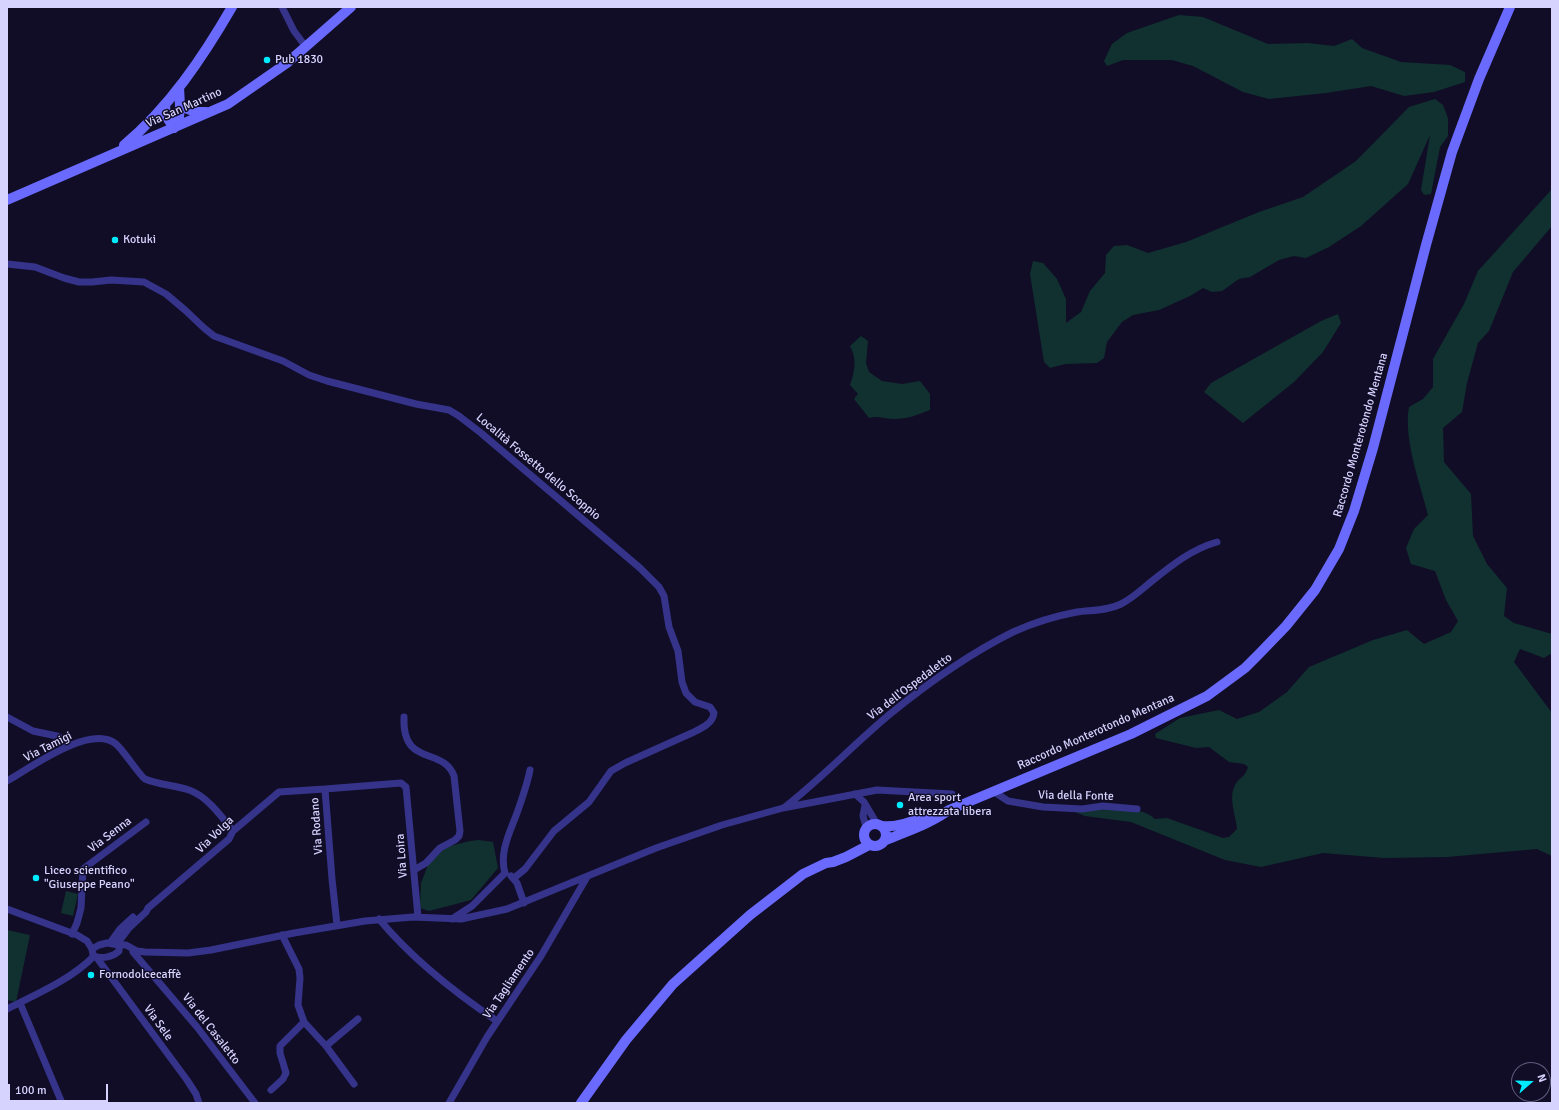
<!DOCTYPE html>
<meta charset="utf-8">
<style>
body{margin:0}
#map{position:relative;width:1559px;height:1110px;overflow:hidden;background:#110d27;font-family:Signika,sans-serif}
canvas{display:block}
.frame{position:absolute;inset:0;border:8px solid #d7d3ff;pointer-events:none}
.north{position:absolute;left:1511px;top:1062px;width:40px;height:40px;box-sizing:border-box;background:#110d27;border:1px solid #605c7d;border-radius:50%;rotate:70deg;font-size:11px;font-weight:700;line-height:16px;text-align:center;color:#d7d3ff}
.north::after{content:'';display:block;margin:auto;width:14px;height:18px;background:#00ebfe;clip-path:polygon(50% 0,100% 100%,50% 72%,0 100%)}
.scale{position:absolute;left:8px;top:1084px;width:100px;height:18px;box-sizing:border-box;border:2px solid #d7d3ff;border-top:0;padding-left:5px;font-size:12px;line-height:14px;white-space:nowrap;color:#d7d3ff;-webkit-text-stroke:3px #110d27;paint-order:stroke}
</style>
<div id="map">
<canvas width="1559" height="1110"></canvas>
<div class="frame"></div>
<div class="north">N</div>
<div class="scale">100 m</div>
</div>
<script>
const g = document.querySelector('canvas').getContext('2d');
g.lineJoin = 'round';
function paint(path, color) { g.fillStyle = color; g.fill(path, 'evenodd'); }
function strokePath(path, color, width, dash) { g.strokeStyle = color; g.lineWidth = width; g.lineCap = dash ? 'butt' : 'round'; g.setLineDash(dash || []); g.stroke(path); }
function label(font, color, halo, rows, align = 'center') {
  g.font = font + ' Signika,sans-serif'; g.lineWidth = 3; g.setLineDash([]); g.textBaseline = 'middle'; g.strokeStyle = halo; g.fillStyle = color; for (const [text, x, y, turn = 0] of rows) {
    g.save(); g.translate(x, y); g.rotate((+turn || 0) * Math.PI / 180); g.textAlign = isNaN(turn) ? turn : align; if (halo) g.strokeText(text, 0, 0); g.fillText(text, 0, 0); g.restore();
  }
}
paint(new Path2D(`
 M1179,15L1203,17L1268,44L1308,43L1334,46L1352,39L1362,48L1401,62L1450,65L1465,72V82L1434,92L1404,96L1371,86L1326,93L1269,99L1243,92L1193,66L1172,60H1123L1107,66L1104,61L1112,44L1127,33Z
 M1435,99L1443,105L1448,118V136L1440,147L1431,194L1424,195L1421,190L1430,135L1408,184L1361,226L1329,247L1306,258L1294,256L1279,260L1250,277L1239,279L1222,291L1212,292L1203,288L1190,296L1159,310L1133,315L1122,322L1107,342L1104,358L1097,363L1065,364L1050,368L1044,362L1030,274L1033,261L1043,263L1057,279L1066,299V323L1081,312L1090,291L1105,273L1106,255L1114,246L1127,245L1148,253L1186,242L1259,212L1303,197L1356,161L1409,107Z
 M1552,189V226L1513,272L1489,331L1478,343L1467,383L1462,412L1443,428L1444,462L1471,494L1473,536L1487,564L1507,588L1504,616L1514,623L1552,634V653L1544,658L1520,649L1514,662L1552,713V856L1537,849L1447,857L1384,858L1323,853L1261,867L1225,860L1131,822L1085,816L1075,812C1097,810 1139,803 1155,819L1167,818L1223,838L1229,837L1237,829C1236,815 1228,799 1235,785C1239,777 1245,778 1248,767L1244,764L1229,762L1209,747L1196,748L1156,738L1155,734L1180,718L1219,710L1237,719L1259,712L1287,692L1309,667L1373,640L1407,630L1424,644L1451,632L1458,621L1446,600L1435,571L1411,564L1406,548L1414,529L1428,515C1420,483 1403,438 1409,407L1423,399L1433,387V359L1464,304L1478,271Z
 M1338,314L1341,323L1323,352L1294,382L1243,423L1204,392L1211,383L1321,321Z
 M861,336L868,341L866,363L869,372L882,381L902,384L920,381L930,394V410C917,415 908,419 894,419C885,419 877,415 869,418L854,399L858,394L850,385C855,371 857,359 850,346Z
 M479,840L493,842L498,868L471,900L429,911L420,908L421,883L428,865L446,847L470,841Z
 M66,891L78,894L73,916L61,913Z
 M7,930L30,935L16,1002L7,1000Z`), '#10312f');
strokePath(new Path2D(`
 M282,7L294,31L306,47
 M7,264L35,267L64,278L79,282H92L111,280L144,282L166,294L185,310L204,328L214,336L283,361L309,375L327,381L416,404L449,410L459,416L481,433L640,568L659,587L664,596L669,627L678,651L682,682L686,693L695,702L710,707L714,713C713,723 702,728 694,732L625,763L611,771L589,802L554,831L525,869L514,878
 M7,717L33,731L57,736L70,745
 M404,717C402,768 443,746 454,776L460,831L459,836L455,840L440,848L426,863L414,870
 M7,781C30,768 91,723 116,744C124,751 140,776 145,779C159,785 175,785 189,790C207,796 222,817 233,831
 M993,791L1008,801L1043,807L1082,809L1103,806L1137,809
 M855,794L864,802L877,824
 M865,805L863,816L866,827
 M785,807C822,778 854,744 890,714C928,683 969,654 1013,632C1033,623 1055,616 1077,612C1091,610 1107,611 1121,604C1133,598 1142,589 1152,581C1172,565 1192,549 1217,542
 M505,873C499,852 510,832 517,813C522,799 527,785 530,770
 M511,876L517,883L524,903
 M7,909L77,935L87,941L92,949
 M379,919C413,960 454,992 497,1021
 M452,919L472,906L505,873
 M337,925L332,879L325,789L401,783L406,787L418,917
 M72,934L77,923L81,908L83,869L146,822
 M107,943L119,945V951C113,957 100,960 93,955L92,949L99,945Z
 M110,943L120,929L133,917
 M117,944L129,928L146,912L148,908L229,839L233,831L279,792L325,789
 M119,945H126L137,951L145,952L188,953L211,950L294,933L365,921L413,917L461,919L507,909L656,848L722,825L783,808L877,790L952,794
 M133,952L197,1027L255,1103
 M97,958L187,1080L196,1094L199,1103
 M20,1003L62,1103
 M7,1009C35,995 72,979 94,956
 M304,1022L326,1046L358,1019
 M326,1046L354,1084
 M271,1090L283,1079L286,1073L280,1053V1046L304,1022L298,1005L300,978L299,969L282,935
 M449,1103L487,1037L541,956L587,877`), '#35348a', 7);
strokePath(new Path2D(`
 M179,87L180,106L196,112H206
 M165,105L166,116L174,128L179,117L180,106
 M124,145C169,108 203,57 232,7
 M7,200L228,104L287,63L351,7
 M864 835a11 11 0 1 1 22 0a11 11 0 1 1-22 0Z
 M882,826C899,828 914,820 930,815
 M884,841C907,831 930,824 949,810L1131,734L1207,696L1245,668L1259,654L1286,626L1315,590L1339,549L1354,511L1373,448L1426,245L1452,152L1479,79L1510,7
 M581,1103L626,1040L673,984L750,915L803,874L826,863L833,862L846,857L869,845`), '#6a6aff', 10);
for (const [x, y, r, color] of [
 [267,60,4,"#00ebfe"],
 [115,240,4,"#00ebfe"],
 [900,805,4,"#00ebfe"],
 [36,878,4,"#00ebfe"],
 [91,975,4,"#00ebfe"]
]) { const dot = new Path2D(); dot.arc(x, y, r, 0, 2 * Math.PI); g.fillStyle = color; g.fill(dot); strokePath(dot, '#110d27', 1.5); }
label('12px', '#d7d3ff', '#110d27', [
 ["Pub 1830",275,60],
 ["Kotuki",123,240],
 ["Area sport",908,798],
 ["attrezzata libera",908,812],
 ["Liceo scientifico",44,871],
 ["\"Giuseppe Peano\"",44,885],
 ["Fornodolcecaffè",99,975]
], 'left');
label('12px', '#d7d3ff', '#110d27', [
 ["Via San Martino",184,108,-24],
 ["Raccordo Monterotondo Mentana",1361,435,-74],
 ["Località Fossetto dello Scoppio",538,467,40],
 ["Via dell'Ospedaletto",910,687,-37],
 ["Raccordo Monterotondo Mentana",1096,732,-24],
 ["Via Tamigi",48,747,-27],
 ["Via della Fonte",1076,796,1],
 ["Via Rodano",317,826,-94],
 ["Via Senna",110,835,-37],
 ["Via Volga",215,835,-44],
 ["Via Loira",402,856,-94],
 ["Via Tagliamento",509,984,-56],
 ["Via Sele",158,1023,54],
 ["Via del Casaletto",211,1029,52]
]);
</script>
